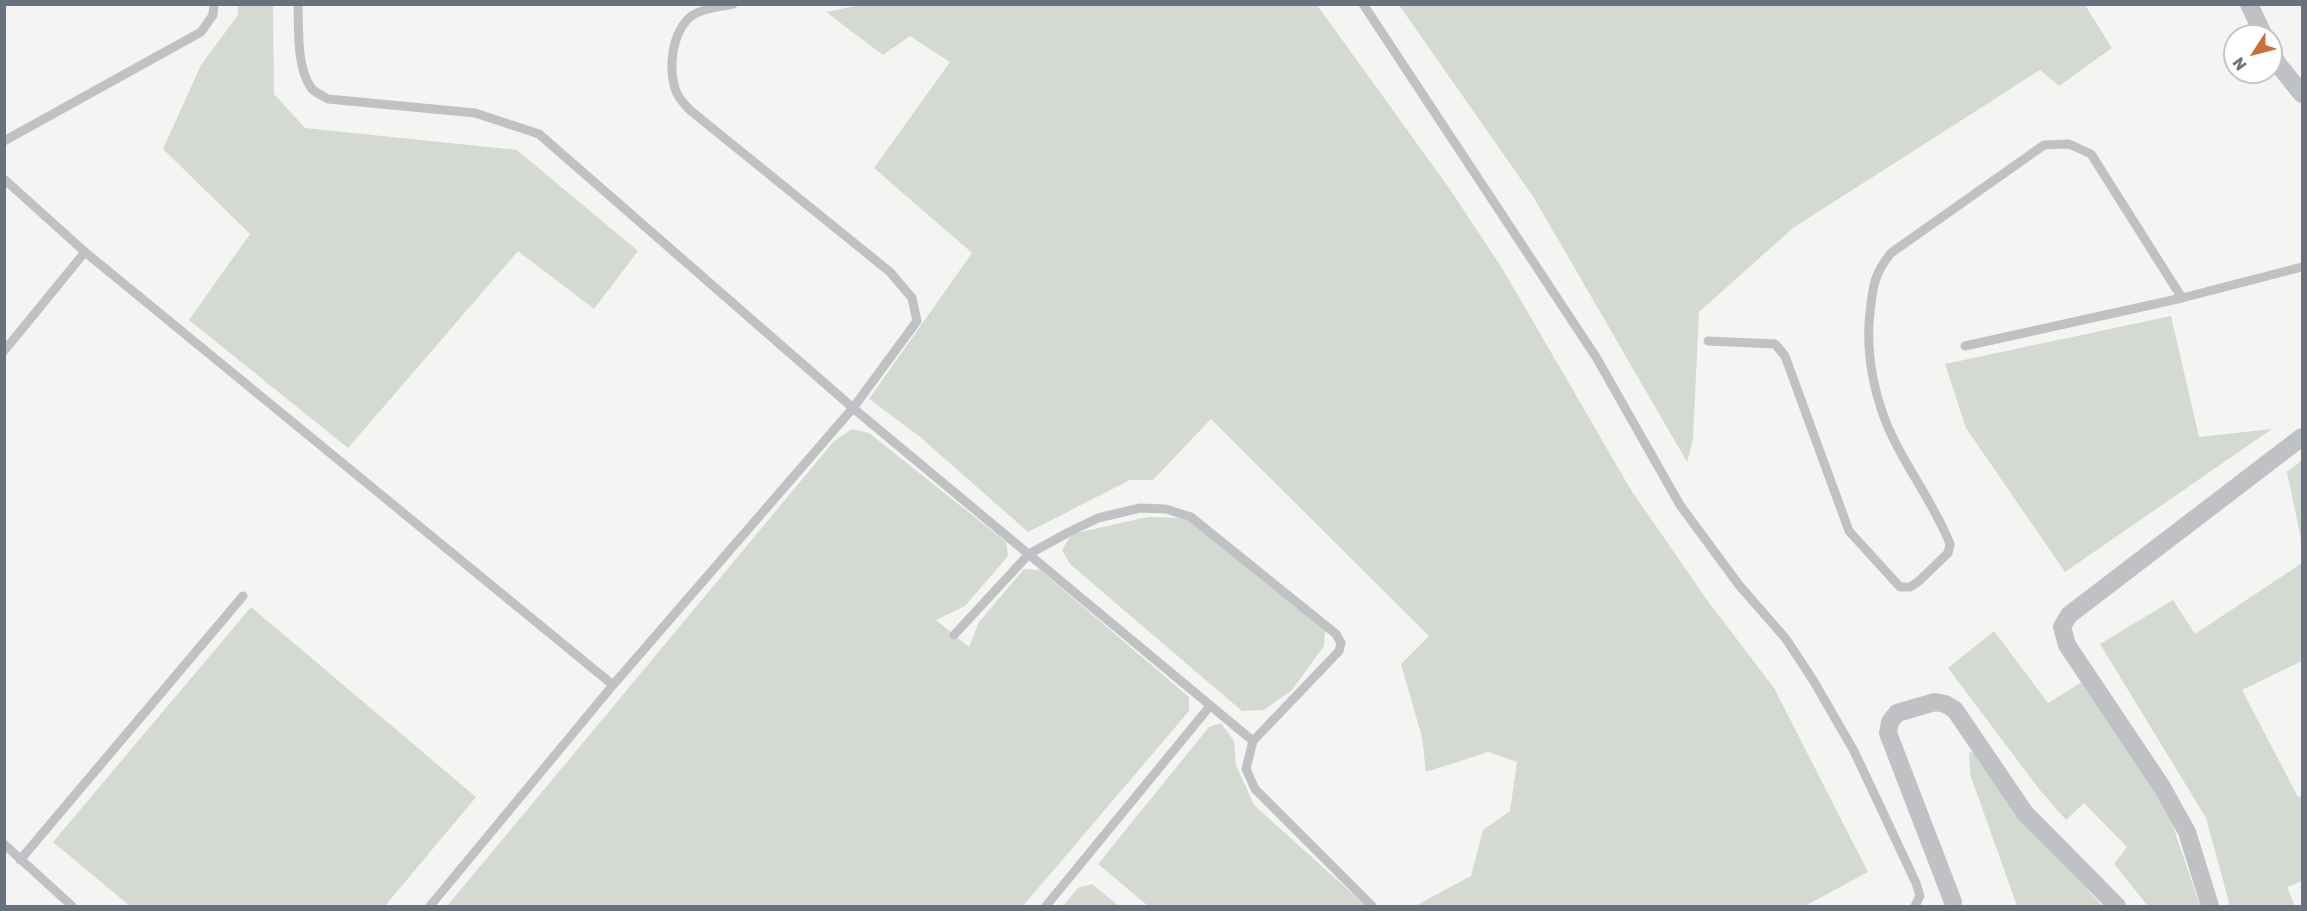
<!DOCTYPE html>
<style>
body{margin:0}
#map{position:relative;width:2307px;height:911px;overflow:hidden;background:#f4f5f2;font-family:Rubik,sans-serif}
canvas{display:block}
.frame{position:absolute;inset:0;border:6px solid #68727f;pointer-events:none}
.north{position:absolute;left:2223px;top:24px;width:60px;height:60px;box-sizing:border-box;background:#fff;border:2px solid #c3c7cc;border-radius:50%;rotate:234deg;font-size:16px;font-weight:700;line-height:24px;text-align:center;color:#68727f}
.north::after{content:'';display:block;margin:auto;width:21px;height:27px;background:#cb6e3b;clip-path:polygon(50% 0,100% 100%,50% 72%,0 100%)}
</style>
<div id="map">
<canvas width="2307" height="911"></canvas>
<div class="frame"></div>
<div class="north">N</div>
</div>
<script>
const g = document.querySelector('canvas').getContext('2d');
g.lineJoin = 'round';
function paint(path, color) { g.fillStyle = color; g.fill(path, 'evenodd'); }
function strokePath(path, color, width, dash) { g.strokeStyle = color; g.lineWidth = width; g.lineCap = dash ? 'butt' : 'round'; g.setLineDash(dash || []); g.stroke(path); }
paint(new Path2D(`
 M238,5H273L274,94L305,128L517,150L638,251L594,309L518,251L348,448L189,320L250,234L163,149L201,65L238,15Z
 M860,5H1317L1449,188L1502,268L1631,490L1707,600L1774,688L1868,872L1805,906H1415L1471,876L1483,830L1510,811L1517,762L1488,752L1426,772L1422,737L1401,664L1429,636L1211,419L1153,480H1130L1028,532L919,436L869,399L972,253L874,168L950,62L910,36L883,55L826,12Z
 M1399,5H2085L2112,48L2059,86L2040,70L1793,228L1699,312L1693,439L1687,462L1534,198Z
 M2171,316L2199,437L2272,429L2065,572L1966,428L1945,364Z
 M852,429L869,433L1006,542L1008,556L965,606L936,620L969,647L979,622L1024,569L1040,570L1189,697V711L1023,906H447L834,441Z
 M2302,460V544L2287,472Z
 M1148,517L1189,518L1325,630L1324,646L1292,690L1264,710L1242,711L1070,564L1062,550L1072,534Z
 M2302,563V661L2242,690L2298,797L2302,796V881L2287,887L2295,906H2230L2206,818L2100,644L2173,600L2195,634Z
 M251,607L476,797L385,906H130L53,842Z
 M1994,631L2048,703L2082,682L2167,808L2200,906H2148L2114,864L2127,847L2084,803L2066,820L2039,789L1948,668Z
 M1221,723L1234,741L1236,765L1254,805L1366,906H1148L1098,864L1209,727Z
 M1969,752L1984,755L2053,851L2102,906H2017L1970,774Z
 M1092,884L1119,906H1063L1078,888Z`), '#d4d9d2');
strokePath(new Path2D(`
 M298,4C299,30 296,67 312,89C316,93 323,96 328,99L475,113L539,134L853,408L1253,741
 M1363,4L1596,357L1680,505L1739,585L1786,639L1813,680L1854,751L1916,883L1920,896L1915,906
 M4,141L201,32L213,15L214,4
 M4,179L85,252L613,685
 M1708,341L1775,344L1785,356L1849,531L1900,587H1910L1919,581L1948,553L1950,544C1936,508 1912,476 1895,442C1875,403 1865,355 1870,312C1873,286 1874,274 1891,253L2044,145L2069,144L2091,154L2182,298
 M1965,346L2182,298L2302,267
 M4,351L85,252
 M954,635L1029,554L1069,532L1098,518L1140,508L1166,509L1191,517L1336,634L1341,643L1339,651L1253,741L1246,769L1255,789L1372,906
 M4,844L72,906
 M20,860L243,596
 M430,906L613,685L853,408L917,321L912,298L890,272L691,111C687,107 682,102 679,97C666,76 671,29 693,15C704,8 720,7 733,4
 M1046,906L1210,706`), '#bfc1c5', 9);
strokePath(new Path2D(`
 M2249,4L2264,36
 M2271,50L2277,63L2302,94
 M1953,902L1888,733L1890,722L1897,713L1935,702L1945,704L1955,710L2025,813L2117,906
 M2210,906L2187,832L2162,787L2067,645L2062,627L2069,615L2302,437`), '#bfc1c5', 18);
</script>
